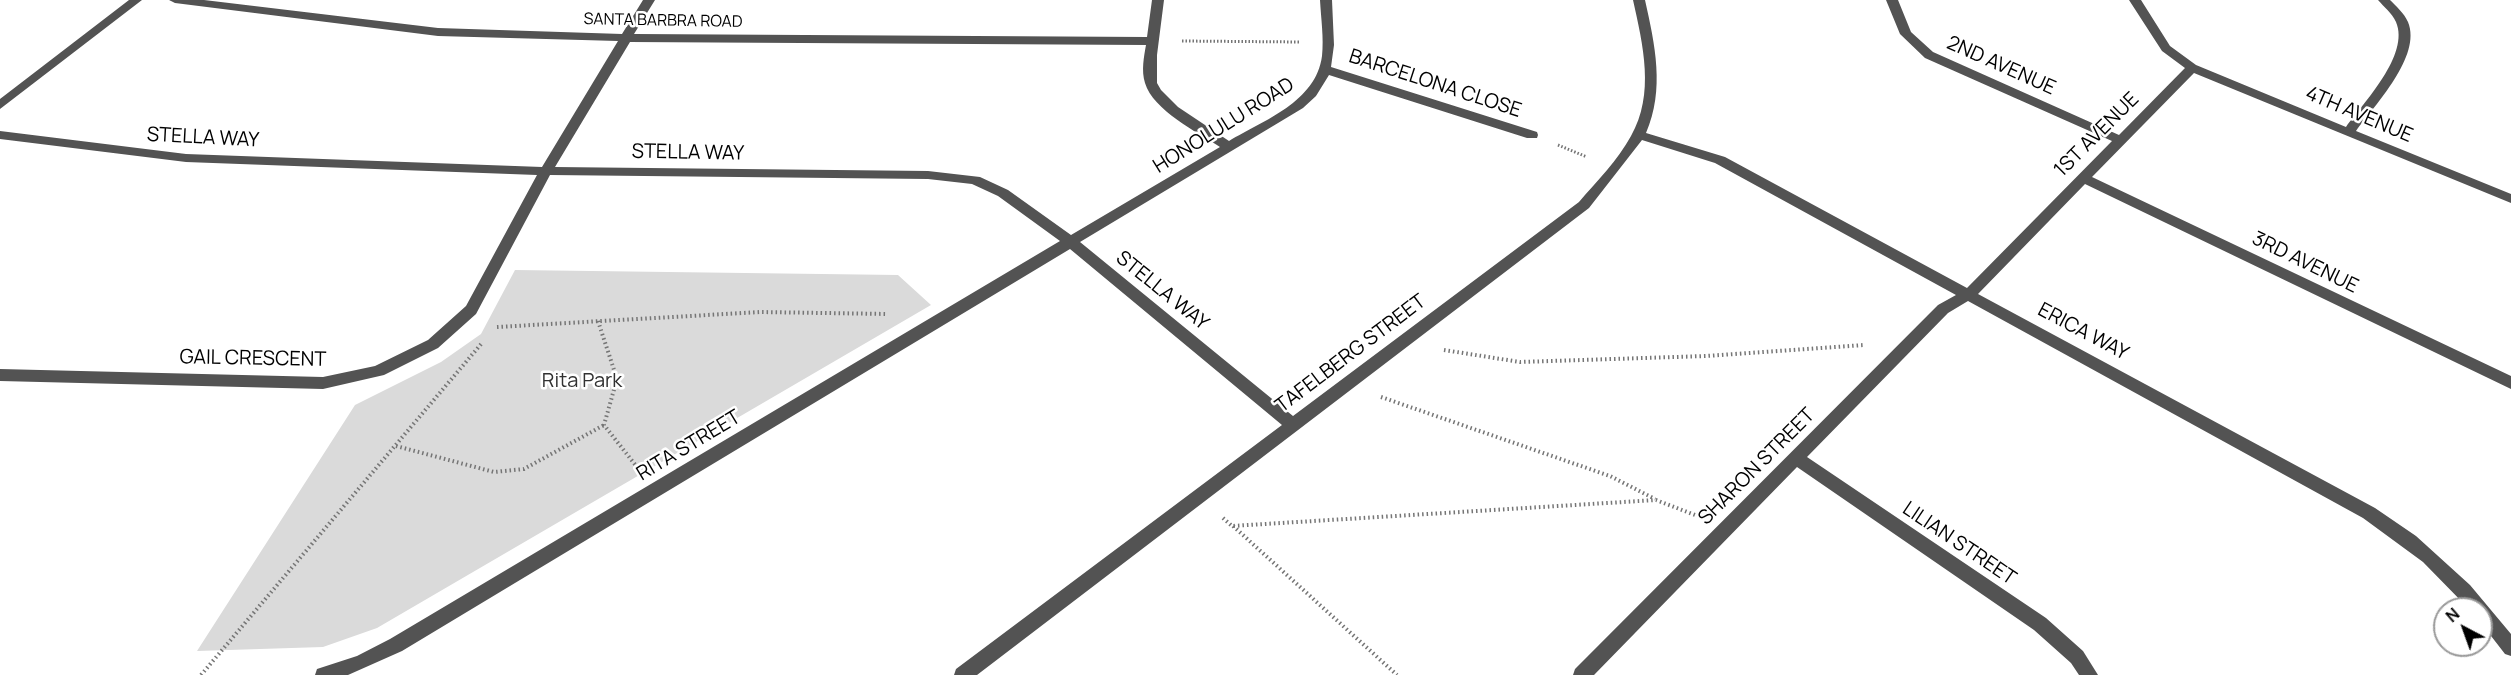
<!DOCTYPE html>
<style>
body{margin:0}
#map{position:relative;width:2511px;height:675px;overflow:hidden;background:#fff;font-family:Manrope,sans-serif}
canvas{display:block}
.north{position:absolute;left:2433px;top:597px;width:60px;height:60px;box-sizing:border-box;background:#fff;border:2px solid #999;border-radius:50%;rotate:319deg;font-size:16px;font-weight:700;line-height:24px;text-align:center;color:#000}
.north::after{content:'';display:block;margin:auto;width:21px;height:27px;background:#000;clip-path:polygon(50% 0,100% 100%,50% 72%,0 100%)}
</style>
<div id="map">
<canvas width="2511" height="675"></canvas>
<div class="north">N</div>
</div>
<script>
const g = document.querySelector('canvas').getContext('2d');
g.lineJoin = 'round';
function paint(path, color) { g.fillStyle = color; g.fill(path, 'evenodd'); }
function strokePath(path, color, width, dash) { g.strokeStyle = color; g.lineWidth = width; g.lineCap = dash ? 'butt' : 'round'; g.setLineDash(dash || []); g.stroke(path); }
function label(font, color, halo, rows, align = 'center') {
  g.font = font + ' Manrope,sans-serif'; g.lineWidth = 5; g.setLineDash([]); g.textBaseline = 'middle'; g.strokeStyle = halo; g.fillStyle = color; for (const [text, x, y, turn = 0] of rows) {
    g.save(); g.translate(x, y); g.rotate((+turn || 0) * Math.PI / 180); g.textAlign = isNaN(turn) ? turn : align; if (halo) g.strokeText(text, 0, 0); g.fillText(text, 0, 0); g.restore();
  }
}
paint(new Path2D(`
 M515,270L898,275L931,305L377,628L323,647L197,651L355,405L441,362L481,334Z`), '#dadada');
strokePath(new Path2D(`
 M1182,41L1300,42
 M1558,145L1587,157`), '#757575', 3, [1.5, 2]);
strokePath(new Path2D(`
 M598,321L617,379L604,425L637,467
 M497,327L760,312L888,314
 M1444,350L1520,362L1706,356L1864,345
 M1381,397L1610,476L1655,499
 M396,446L494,472L524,469L604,425
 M1223,518L1232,526L1656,500L1695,515
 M1233,526L1397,675
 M201,675L482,343`), '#757575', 4, [1.5, 3]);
paint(new Path2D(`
 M129,0H142L0,109V99Z
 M169,0H204L438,28L622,34L643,0H655L634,34L1147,37L1152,0H1164L1157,55V83L1161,90L1178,107L1229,141C1264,120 1316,102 1322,56C1324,38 1321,19 1320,0H1332L1334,45L1331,67L1537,132L1538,135L1537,138H1527L1329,75L1316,96L1303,108L1080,242L1293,416L1579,202C1597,181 1618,160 1631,136C1655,94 1643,45 1633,0H1645C1655,45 1665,89 1646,133L1725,157L1967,288L2112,141L1925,58L1900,34L1886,0H1898L1911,32L1933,52L2119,135L2185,68L2162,51L2129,0H2141L2170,46L2196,65L2346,127C2364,102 2410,55 2396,22C2392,13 2384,7 2378,0H2390C2396,6 2404,13 2408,22C2422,56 2375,105 2356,131L2511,194V203L2194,73L2092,177L2511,376V389L2085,184L1978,294L2375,508L2416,536L2470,585L2511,634V656L2505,654L2481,623V609H2469L2423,562L2363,518L1968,301L1948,313L1807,457L2046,618L2083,651L2098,675H2079L2071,663L2034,630L1797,467L1594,675H1573L1575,669L1938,305L1956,295L1715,163L1642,140L1589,208L977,675H954L956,669L1282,425L1070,249L402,651L348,675H315L317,669L357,656L390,639L1060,241L998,196L972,184L928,179L550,175L476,314L438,348L384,375L323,389L0,381V369L323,377L375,366L428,340L466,306L537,175L186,162L0,139V131L186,154L542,167L618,41L438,36L175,3ZM630,42L1146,45C1144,56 1141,71 1145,83C1153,110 1197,132 1220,147L1071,235L1008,190L980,177L928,171L555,167Z`), '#535353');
label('16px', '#000', '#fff', [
 ["SANTA BARBRA ROAD",663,21,1]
]);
label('20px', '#000', '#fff', [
 ["2ND AVENUE",2001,66,24],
 ["BARCELONA CLOSE",1435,84,18],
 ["4TH AVENUE",2359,115,23],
 ["HONOLULU ROAD",1224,126,-32],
 ["1ST AVENUE",2097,135,-45],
 ["STELLA WAY",203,138,3],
 ["STELLA WAY",688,153,1],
 ["3RD AVENUE",2305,263,26],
 ["STELLA WAY",1162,291,39],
 ["ERICA WAY",2083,332,28],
 ["TAFELBERG STREET",1351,354,-37],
 ["GAIL CRESCENT",253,359,1],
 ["RITA STREET",689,446,-31],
 ["SHARON STREET",1757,467,-45],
 ["LILIAN STREET",1959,544,34]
]);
label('20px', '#313131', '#fff', [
 ["Rita Park",582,381]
]);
</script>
